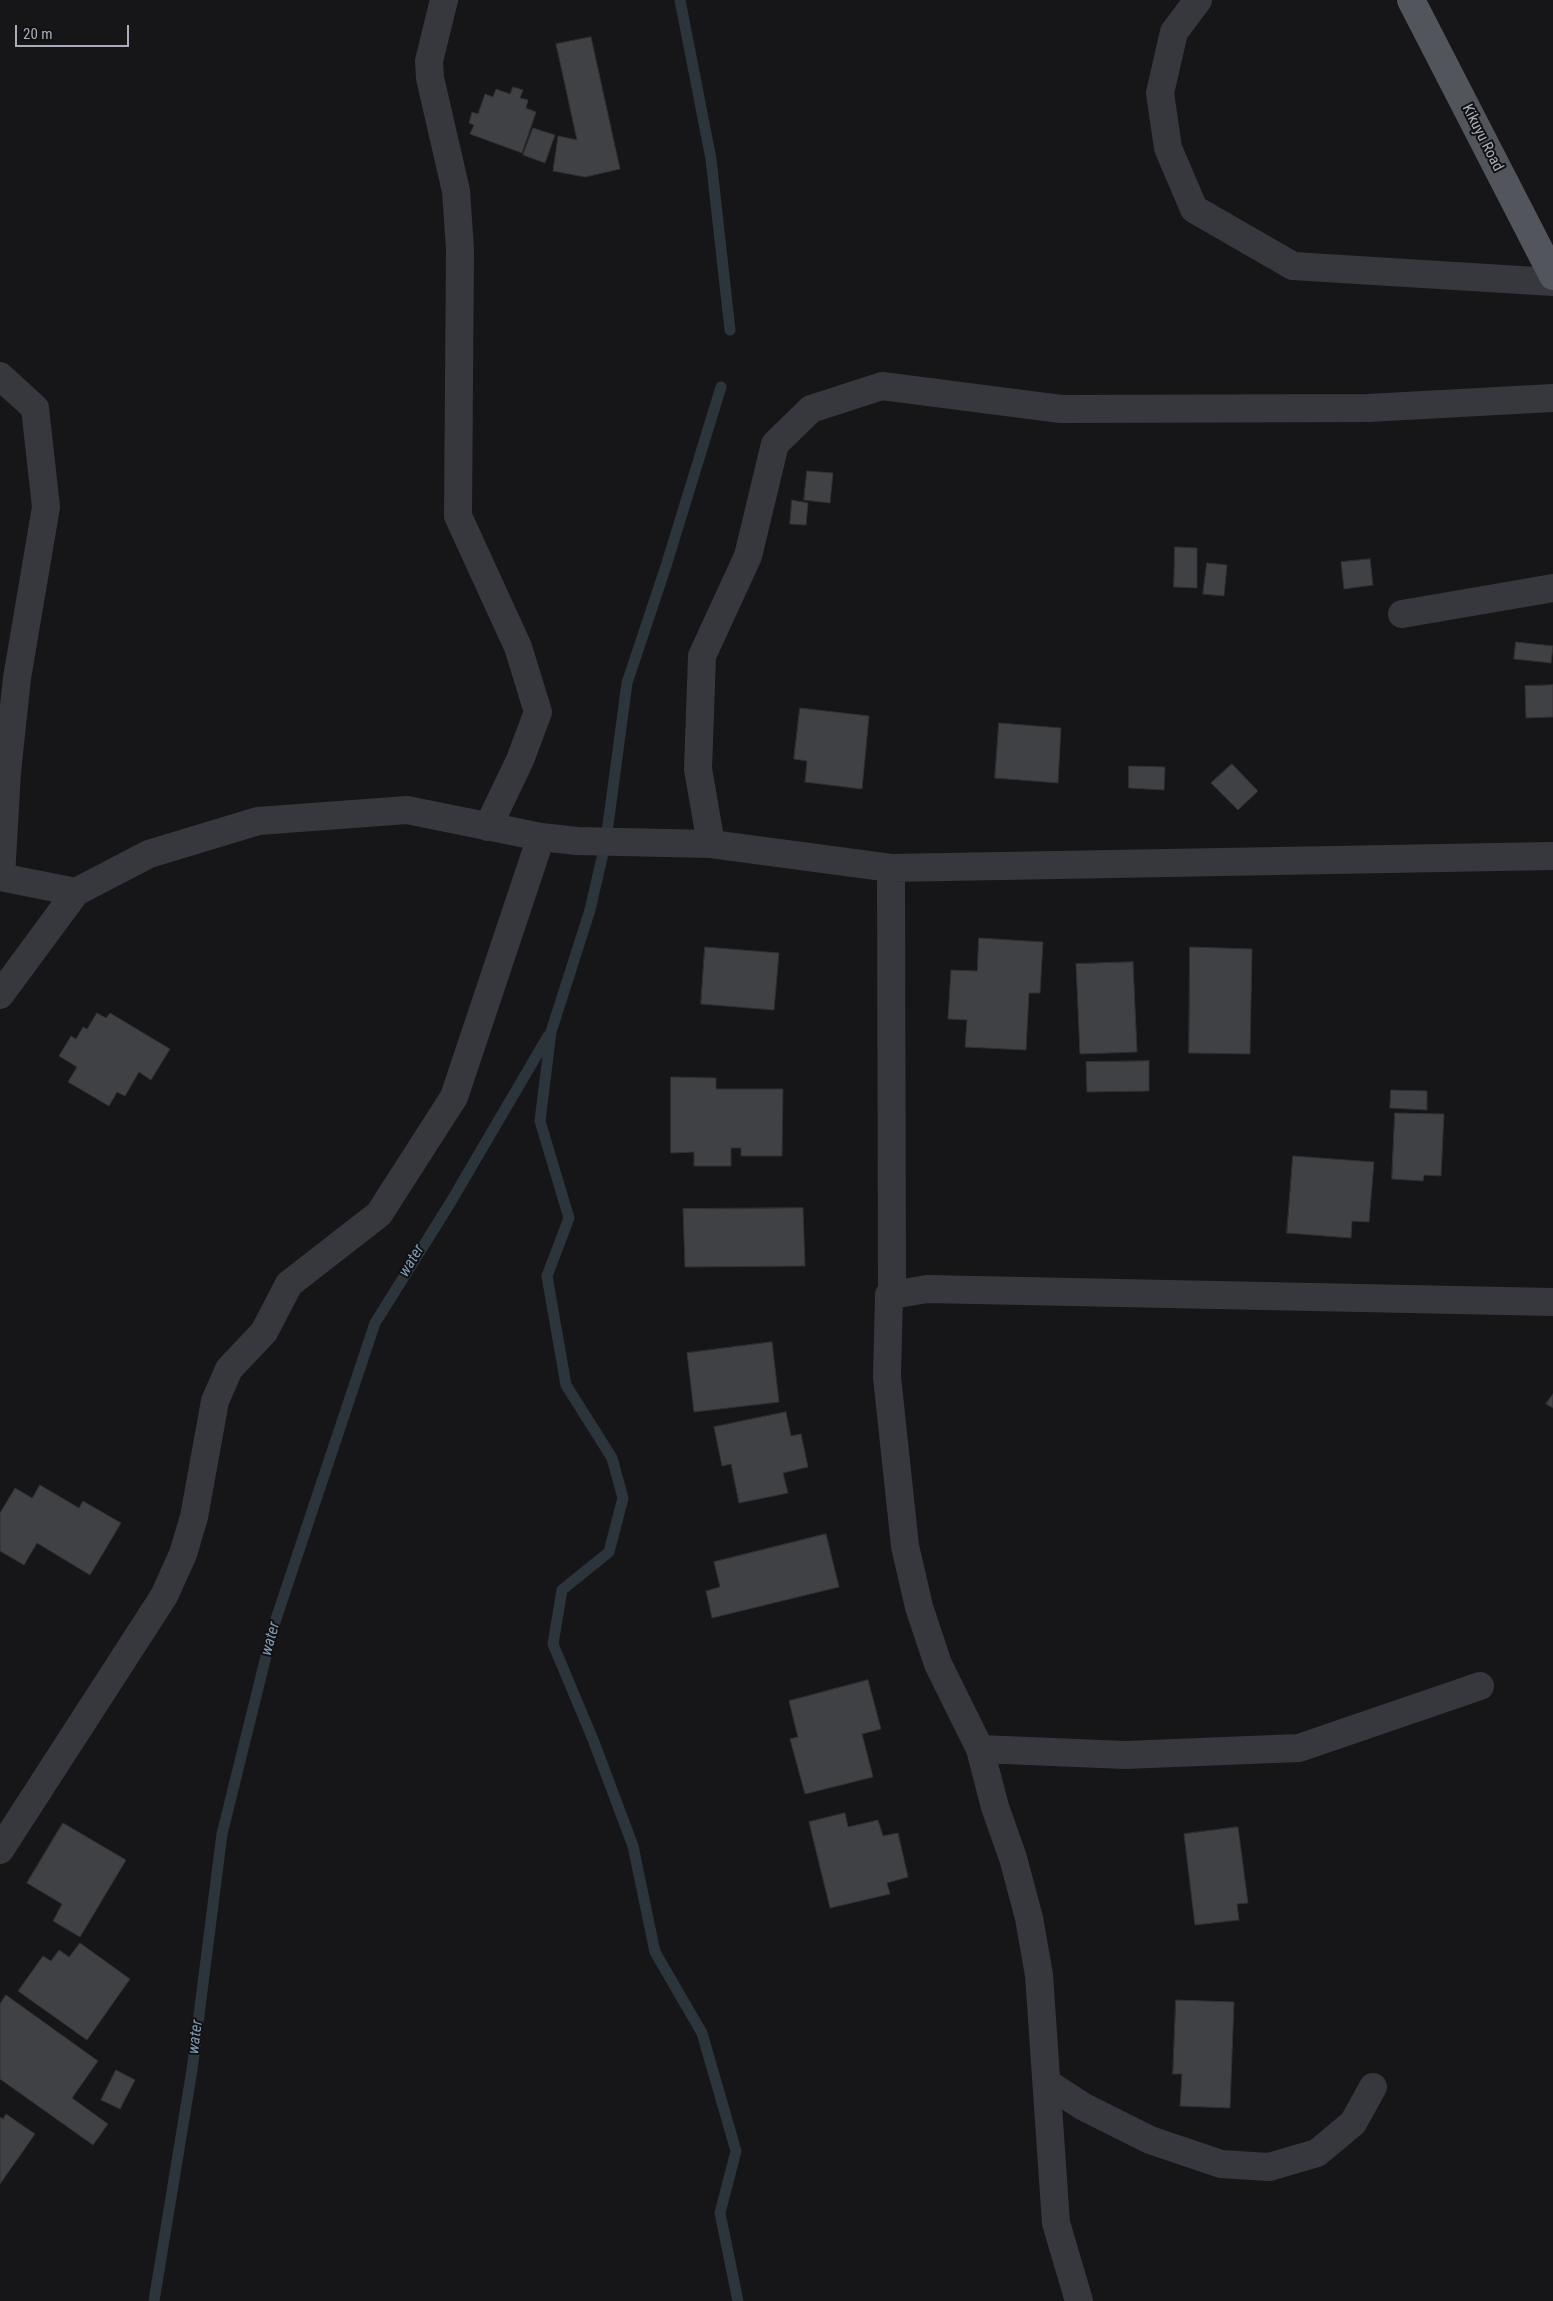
<!DOCTYPE html>
<style>
body{margin:0}
#map{position:relative;width:1553px;height:2301px;overflow:hidden;background:#161618;font-family:"Roboto Condensed",sans-serif}
canvas{display:block}
.scale{position:absolute;left:15px;top:25px;width:114px;height:22px;box-sizing:border-box;border:2px solid #a8adb8;border-top:0;padding-left:6px;font-size:15px;line-height:18px;white-space:nowrap;color:#a8adb8;-webkit-text-stroke:4px #111113;paint-order:stroke}
</style>
<div id="map">
<canvas width="1553" height="2301"></canvas>
<div class="scale">20 m</div>
</div>
<script>
const g = document.querySelector('canvas').getContext('2d');
g.lineJoin = 'round';
function strokePath(path, color, width, dash) { g.strokeStyle = color; g.lineWidth = width; g.lineCap = dash ? 'butt' : 'round'; g.setLineDash(dash || []); g.stroke(path); }
function paint(path, color) { g.fillStyle = color; g.fill(path, 'evenodd'); }
function label(font, color, halo, rows, align = 'center') {
  g.font = font + ' "Roboto Condensed",sans-serif'; g.lineWidth = 4; g.setLineDash([]); g.textBaseline = 'middle'; g.strokeStyle = halo; g.fillStyle = color; for (const [text, x, y, turn = 0] of rows) {
    g.save(); g.translate(x, y); g.rotate((+turn || 0) * Math.PI / 180); g.textAlign = isNaN(turn) ? turn : align; if (halo) g.strokeText(text, 0, 0); g.fillText(text, 0, 0); g.restore();
  }
}
strokePath(new Path2D(`
 M680,0L711,159L730,330
 M721,387L666,566L627,683L606,840L590,910L551,1032L540,1121L569,1218L547,1276L566,1385L612,1458L623,1498L609,1552L562,1590L553,1644L594,1742L633,1846L655,1952L702,2033L736,2151L720,2213L738,2301
 M154,2301L192,2070L222,1834L273,1628L375,1323L449,1205L548,1036`), '#2c353c', 11);
const building = new Path2D(`
 M591,37L620,169L585,177L553,171L558,136L577,140L556,44Z
 M513,87L523,90L520,98L528,100L526,108L536,112L522,153L470,134L474,125L469,123L472,112L478,114L485,94L493,97L496,89L510,94Z
 M533,128L555,135L545,163L523,155Z
 M807,471L833,473L830,503L804,500Z
 M792,500L808,503L806,525L790,524Z
 M1175,547L1197,548V588L1174,587Z
 M1370,559L1373,585L1344,589L1341,562Z
 M1207,563L1227,565L1224,596L1203,594Z
 M1516,642L1553,646L1551,663L1514,659Z
 M1553,685V717L1526,718L1525,686Z
 M800,708L869,716L862,789L805,782L807,761L794,759Z
 M999,723L1061,728L1058,783L995,778Z
 M1232,764L1258,791L1238,810L1211,783Z
 M1129,766L1165,767L1164,790L1129,788Z
 M979,938L1043,942L1040,993H1029L1026,1050L965,1047L967,1020L948,1019L951,970L977,971Z
 M705,947L779,953L774,1010L701,1004Z
 M1190,947L1252,949L1250,1054L1189,1053Z
 M1133,962L1137,1052L1080,1054L1076,964Z
 M97,1013L106,1018L110,1013L170,1049L151,1080L139,1072L125,1096L117,1092L109,1106L68,1082L77,1067L59,1056L71,1036L76,1039L83,1027L87,1029Z
 M1149,1061V1091L1087,1092L1086,1062Z
 M671,1077L716,1078V1089H783L782,1156H741V1148H731V1166H694V1152L671,1153Z
 M1391,1090L1427,1091V1110L1390,1108Z
 M1395,1113L1444,1114L1441,1176L1424,1175L1423,1181L1392,1179Z
 M1293,1156L1374,1162L1369,1222L1352,1221L1351,1238L1287,1233Z
 M803,1208L805,1266L685,1267L683,1209Z
 M772,1342L779,1402L694,1412L687,1353Z
 M1553,1394V1408L1546,1404Z
 M786,1412L791,1436L801,1434L808,1467L783,1473L788,1493L739,1503L731,1464L722,1466L714,1427Z
 M40,1485L79,1508L83,1501L121,1523L90,1575L37,1543L24,1565L0,1551V1513L15,1488L32,1498Z
 M826,1534L839,1587L712,1618L706,1591L720,1587L714,1562Z
 M868,1680L881,1729L862,1734L873,1777L805,1794L790,1739L798,1737L789,1701Z
 M845,1813L848,1827L878,1820L883,1836L898,1833L908,1877L887,1883L890,1894L830,1908L809,1822Z
 M63,1823L126,1860L80,1937L53,1921L62,1904L27,1883Z
 M1238,1827L1248,1903L1237,1904L1239,1920L1195,1925L1184,1834Z
 M80,1943L130,1979L87,2040L18,1991L43,1956L51,1961L59,1950L69,1957Z
 M6,1995L98,2061L72,2098L108,2124L93,2145L0,2079V2004Z
 M1176,2000L1234,2002L1230,2108L1180,2106L1182,2074H1173Z
 M116,2070L135,2080L120,2109L101,2100Z
 M6,2114L35,2134L0,2184V2117L3,2119Z`);
paint(building, '#404145');
strokePath(building, '#303034', 1);
strokePath(new Path2D(`
 M444,0L429,61L430,78L456,191L460,249L458,516L518,647L538,712L520,760L488,827
 M1198,0L1174,32L1160,93L1168,148L1194,209L1293,266L1553,282
 M0,376L35,408L46,507L17,678L7,772L1,877
 M1402,614L1553,588
 M711,844L698,769L702,656L748,556L775,444L811,409L882,386L1061,409L1368,408L1553,398
 M891,868L892,1295H889L887,1377L905,1546L919,1607L938,1664L980,1749L995,1807L1013,1858L1029,1918L1039,1975L1056,2223L1079,2301
 M0,877L76,892
 M0,995L76,892L149,854L258,821L407,810L541,837L577,841L711,844L891,868L1553,856
 M892,1295L927,1289L1553,1302
 M980,1749L1125,1755L1299,1748L1480,1686
 M0,1850L164,1596L183,1554L194,1517L215,1401L229,1369L264,1332L289,1284L379,1214L454,1097L541,837
 M1047,2083L1084,2107L1150,2140L1221,2164L1269,2167L1317,2153L1353,2123L1373,2087`), '#37383d', 28);
strokePath(new Path2D(`
 M1411,0L1553,276`), '#53555c', 28);
label('15px', '#a8adb8', '#111113', [
 ["Kikuyu Road",1482,138,63]
]);
label('italic 16px', '#7f9bb3', '#111113', [
 ["water",412,1261,-59],
 ["water",271,1639,-75],
 ["water",196,2037,-83]
]);
</script>
